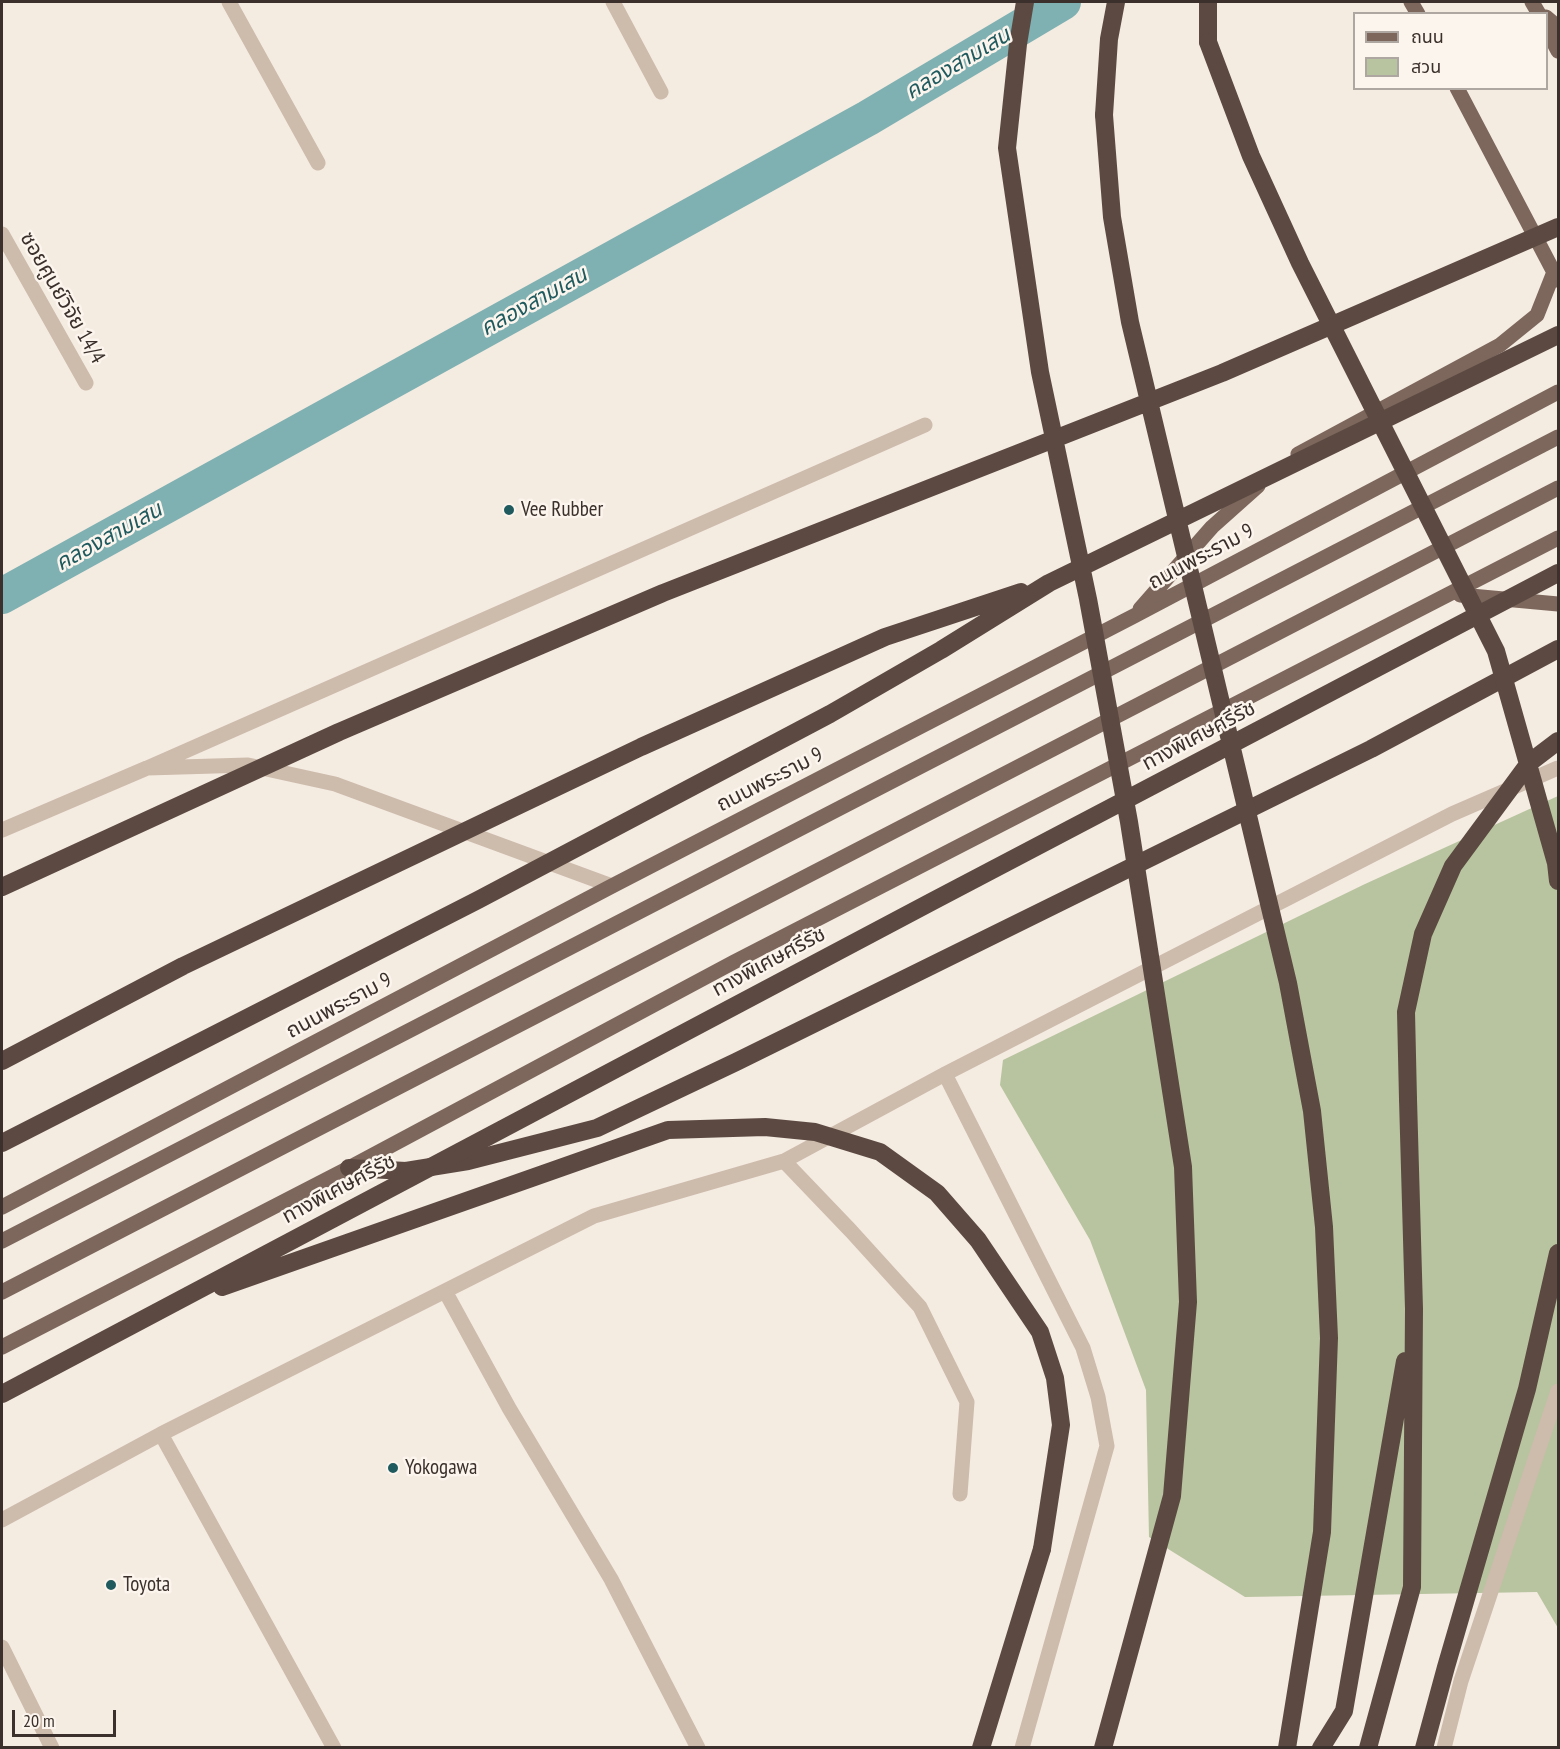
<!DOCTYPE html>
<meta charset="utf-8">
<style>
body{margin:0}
#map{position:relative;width:1560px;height:1749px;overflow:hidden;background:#f4ebe1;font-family:"PT Sans Narrow","Noto Sans Thai",sans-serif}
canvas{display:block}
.frame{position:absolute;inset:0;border:3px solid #3b302b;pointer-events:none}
.legend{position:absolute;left:1353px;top:12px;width:195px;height:78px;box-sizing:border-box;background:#fbf5ee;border:2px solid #aea6a0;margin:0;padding:8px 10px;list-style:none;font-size:18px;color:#3b302b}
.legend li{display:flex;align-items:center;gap:12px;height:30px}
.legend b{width:30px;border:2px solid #aea6a0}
.scale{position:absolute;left:12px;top:1710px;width:104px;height:27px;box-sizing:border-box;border:3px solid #3b302b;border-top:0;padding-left:8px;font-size:18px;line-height:21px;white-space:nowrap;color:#3b302b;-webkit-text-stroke:4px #fbf5ee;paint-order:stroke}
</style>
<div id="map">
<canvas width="1560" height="1749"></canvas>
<div class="frame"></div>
<ul class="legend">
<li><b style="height:8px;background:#7d675c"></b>ถนน</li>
<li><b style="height:16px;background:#b8c4a0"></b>สวน</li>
</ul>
<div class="scale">20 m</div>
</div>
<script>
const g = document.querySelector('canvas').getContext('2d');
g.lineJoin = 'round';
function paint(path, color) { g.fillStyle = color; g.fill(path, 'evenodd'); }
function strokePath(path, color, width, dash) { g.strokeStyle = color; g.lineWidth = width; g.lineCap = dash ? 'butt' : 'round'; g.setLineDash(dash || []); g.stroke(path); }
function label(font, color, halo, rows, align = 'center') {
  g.font = font + ' "PT Sans Narrow","Noto Sans Thai",sans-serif'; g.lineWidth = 5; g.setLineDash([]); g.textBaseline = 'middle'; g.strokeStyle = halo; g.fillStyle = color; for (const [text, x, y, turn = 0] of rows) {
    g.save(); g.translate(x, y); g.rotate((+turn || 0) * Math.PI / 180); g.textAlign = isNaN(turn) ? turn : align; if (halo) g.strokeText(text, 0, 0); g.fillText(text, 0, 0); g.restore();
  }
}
paint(new Path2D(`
 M1558,796V1628L1537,1592L1245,1597L1149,1537L1146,1390L1090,1240L1000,1085L1003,1060L1365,884Z`), '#b8c4a0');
strokePath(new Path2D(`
 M2,596L868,118L1063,2`), '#7fb0b2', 36);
strokePath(new Path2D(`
 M945,1074L1083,1348L1098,1397L1107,1446L1022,1748
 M784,1161L851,1231L920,1307L967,1402L960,1494
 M445,1291L509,1408L611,1579L698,1748
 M161,1434L334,1748
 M2,1520L161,1434L594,1216L784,1161L945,1074L1452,814L1558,768
 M2,1647L52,1748
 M1444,1748L1461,1681L1558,1391`), '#cdbbac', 15);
strokePath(new Path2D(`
 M229,2L318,163
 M613,2L661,92
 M2,234L86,383
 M147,768L925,425
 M2,830L147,768L248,765L335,784L612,886`), '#cdbbac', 15);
strokePath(new Path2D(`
 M1411,2L1418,14
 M1532,2L1539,14
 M1546,17L1558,27
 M1546,28L1558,51
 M1457,88L1558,280
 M1298,454L1500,345L1537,315L1554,272
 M1460,595L1558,604
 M1140,609L1212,527L1258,486
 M2,1207L612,886L1134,616L1558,392
 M2,1241L1558,437
 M2,1292L1558,488
 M2,1347L349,1168L734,962L1558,538`), '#7d675c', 15);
strokePath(new Path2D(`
 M1208,42V2
 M1104,115L1109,39L1116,2
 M349,1168L406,1171L468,1161L597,1128L736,1062L1371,749L1558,649
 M981,1748L1042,1549
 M1321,1748L1344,1711L1405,1361
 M1368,1748L1412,1587L1414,1309L1408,1099
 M1424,1748L1446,1667L1527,1389L1558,1253`), '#5c4a42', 18);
strokePath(new Path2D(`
 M1025,2L1018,44L1007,148L1040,372L1088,599L1129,822L1183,1167L1188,1302L1172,1496L1103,1748
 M1208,42L1251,156L1300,263L1496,651L1556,863L1558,881
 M1104,115L1112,217L1130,322L1288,983L1312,1111L1324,1227L1329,1338L1322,1532L1287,1748
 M2,887L339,732L663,593L1222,373L1558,227
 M2,1061L183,966L641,747L885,637L1021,592
 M1408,1099L1406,1012L1423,934L1453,866L1529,763L1558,741
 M2,1143L478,900L830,714L941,650L1049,583L1558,335
 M222,1287L668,1130L765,1127L815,1132L880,1152L937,1193L978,1240L1040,1332L1055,1378L1061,1425L1042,1549
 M2,1394L933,901L1558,573`), '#5c4a42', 18);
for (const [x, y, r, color] of [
 [509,510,6,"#1f5a5e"],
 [393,1468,6,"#1f5a5e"],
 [111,1585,6,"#1f5a5e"]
]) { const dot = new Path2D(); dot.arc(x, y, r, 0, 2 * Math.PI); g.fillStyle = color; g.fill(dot); strokePath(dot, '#fbf5ee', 2); }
label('21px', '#3b302b', '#fbf5ee', [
 ["ซอยศูนย์วิจัย 14/4",62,298,60],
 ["ถนนพระราม 9",1201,557,-28],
 ["ทางพิเศษศรีรัช",1199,736,-28],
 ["ถนนพระราม 9",770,780,-27],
 ["ทางพิเศษศรีรัช",769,962,-28],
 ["ถนนพระราม 9",339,1006,-28],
 ["ทางพิเศษศรีรัช",339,1189,-28]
]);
label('21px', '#3b302b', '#fbf5ee', [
 ["Vee Rubber",521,510],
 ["Yokogawa",405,1468],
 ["Toyota",123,1585]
], 'left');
label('italic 22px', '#1f5a5e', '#fbf5ee', [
 ["คลองสามเสน",958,64,-31],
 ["คลองสามเสน",534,302,-29],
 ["คลองสามเสน",109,537,-29]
]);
</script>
